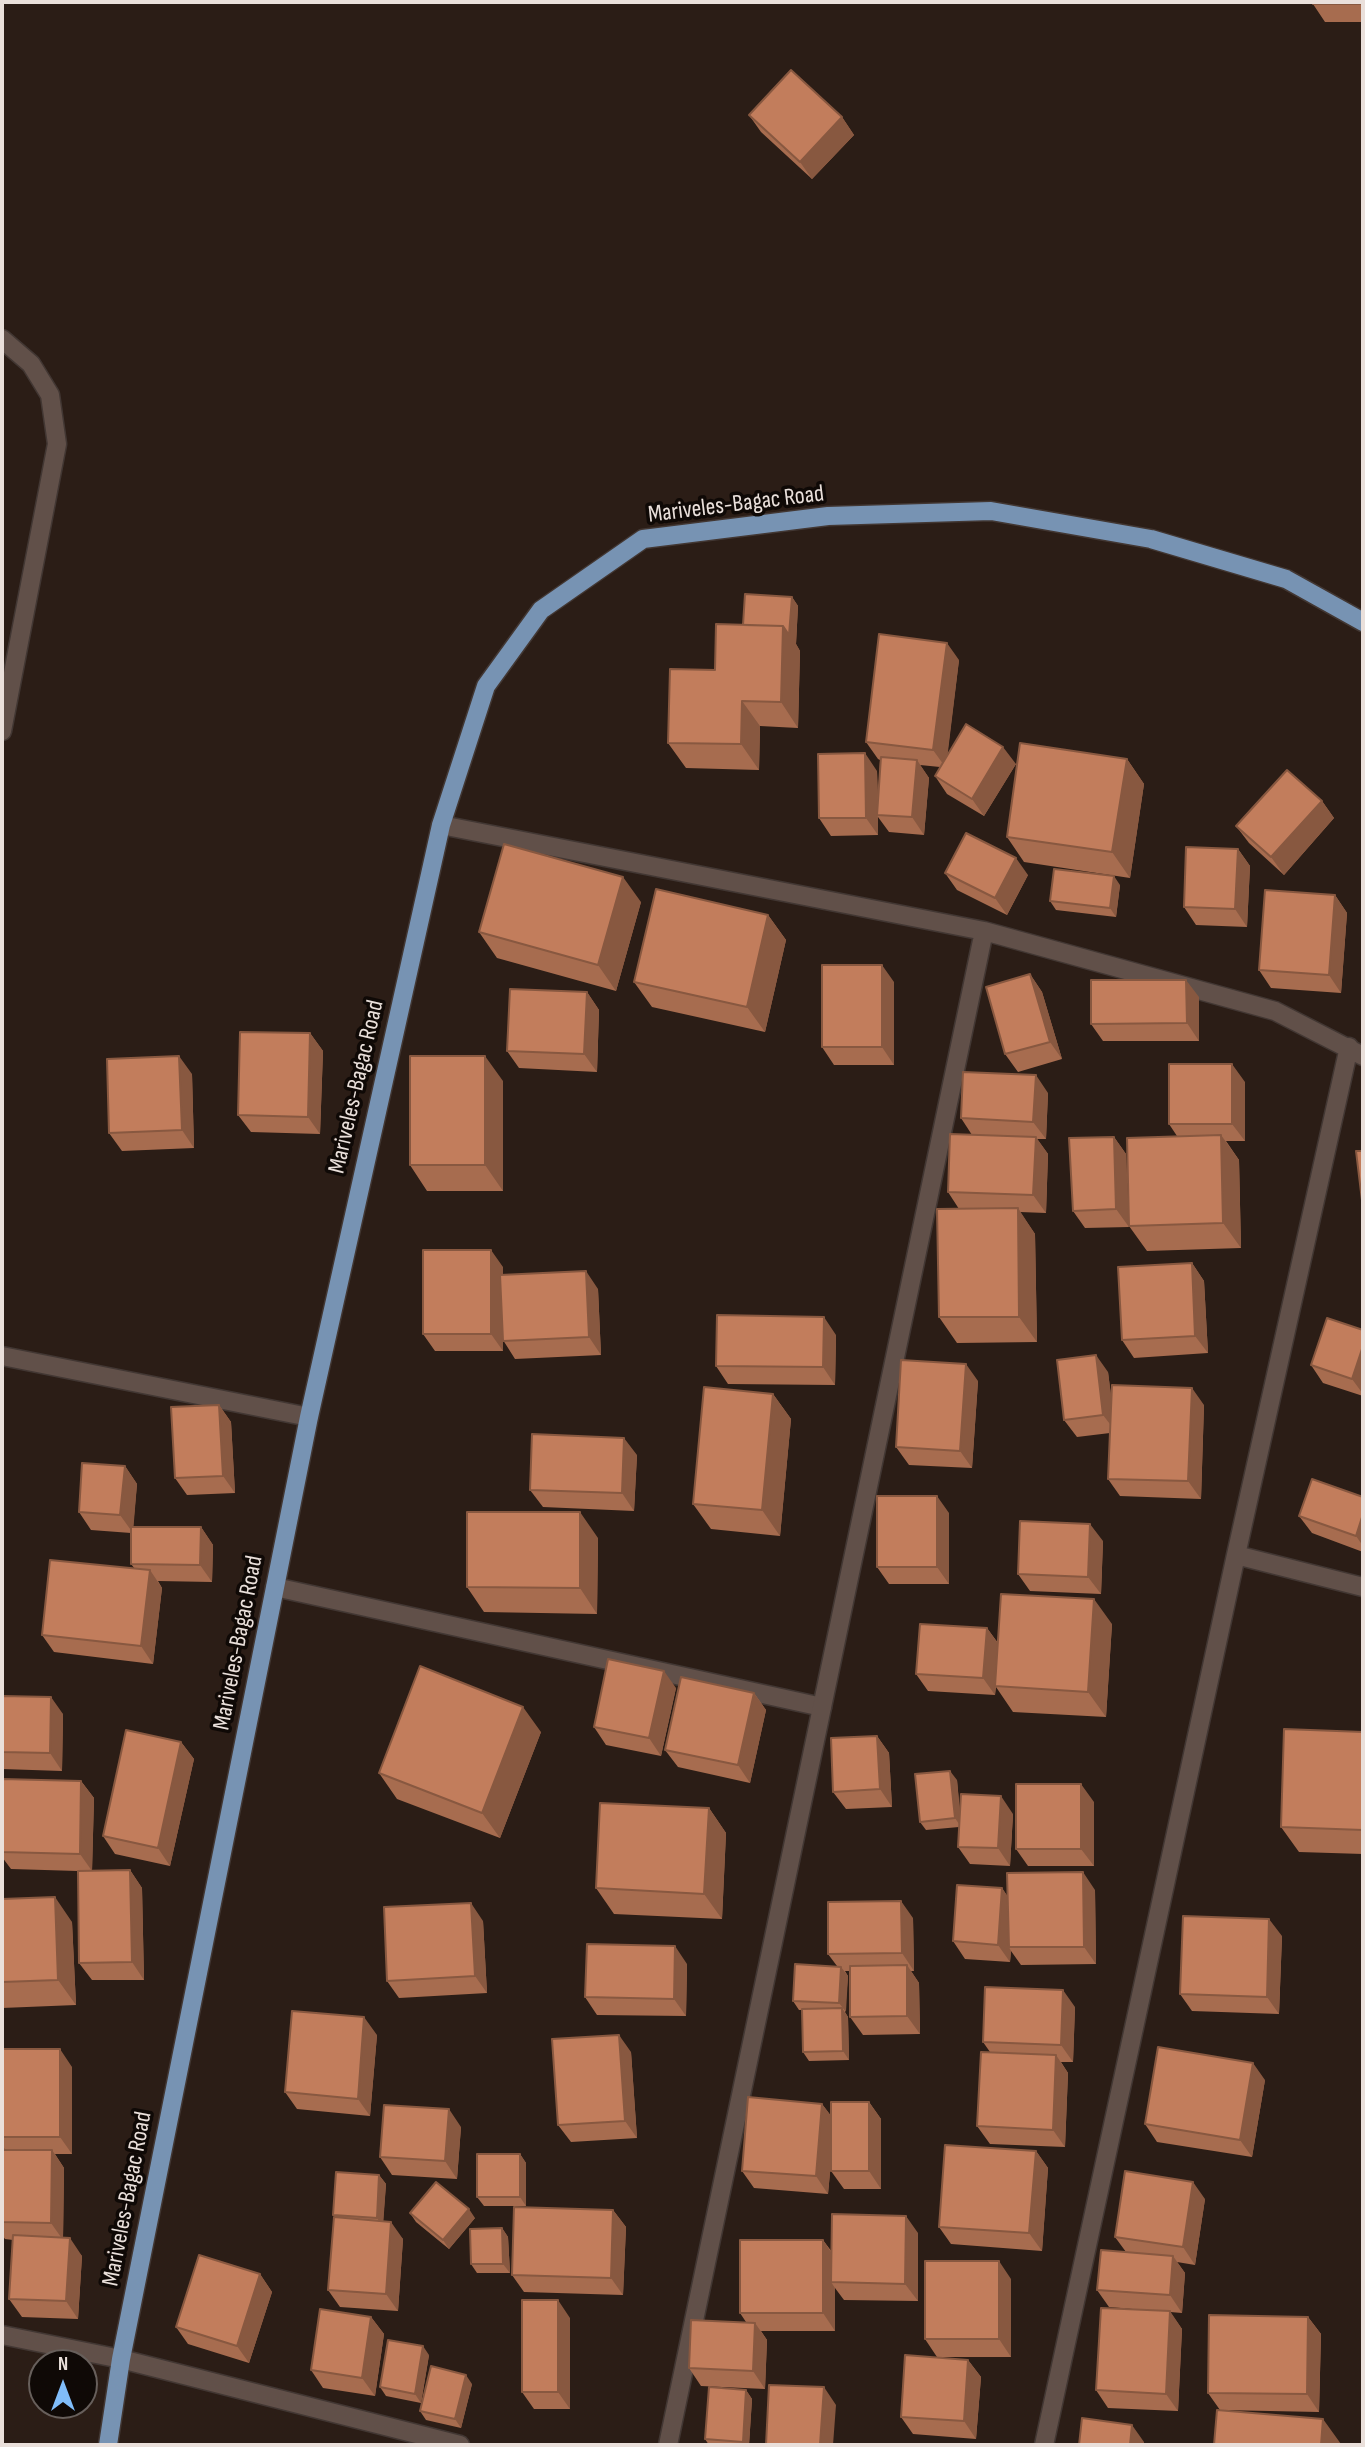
<!DOCTYPE html>
<style>
body{margin:0}
#map{position:relative;width:1365px;height:2447px;overflow:hidden;background:#2b1d16;font-family:"Sofia Sans Condensed",sans-serif}
canvas{display:block}
.frame{position:absolute;inset:0;border:4px solid #eae0db;pointer-events:none}
.north{position:absolute;left:28px;top:2349px;width:70px;height:70px;box-sizing:border-box;background:#0f0906;border:2px solid #675f5b;border-radius:50%;rotate:0deg;font-size:19px;font-weight:700;line-height:28px;text-align:center;color:#eae0db}
.north::after{content:'';display:block;margin:auto;width:24px;height:32px;background:#80bdfa;clip-path:polygon(50% 0,100% 100%,50% 72%,0 100%)}
</style>
<div id="map">
<canvas width="1365" height="2447"></canvas>
<div class="frame"></div>
<div class="north">N</div>
</div>
<script>
const g = document.querySelector('canvas').getContext('2d');
g.lineJoin = 'round';
function strokePath(path, color, width, dash) { g.strokeStyle = color; g.lineWidth = width; g.lineCap = dash ? 'butt' : 'round'; g.setLineDash(dash || []); g.stroke(path); }
function paint(path, color) { g.fillStyle = color; g.fill(path, 'evenodd'); }
function label(font, color, halo, rows, align = 'center') {
  g.font = font + ' "Sofia Sans Condensed",sans-serif'; g.lineWidth = 7; g.setLineDash([]); g.textBaseline = 'middle'; g.strokeStyle = halo; g.fillStyle = color; for (const [text, x, y, turn = 0] of rows) {
    g.save(); g.translate(x, y); g.rotate((+turn || 0) * Math.PI / 180); g.textAlign = isNaN(turn) ? turn : align; if (halo) g.strokeText(text, 0, 0); g.fillText(text, 0, 0); g.restore();
  }
}
const lane = new Path2D(`
 M2,339L31,364L50,395L57,444L2,731
 M275,1587L822,1707`);
const street = new Path2D(`
 M441,825L984,931L1275,1011L1363,1056
 M2,1356L309,1417
 M1236,1555L1363,1587
 M2,2335L121,2359L460,2445
 M668,2445L984,931
 M1044,2445L1236,1555L1349,1047`);
const primary = new Path2D(`
 M108,2445L121,2359L309,1417L441,825L486,686L541,610L643,539L828,516L991,511L1151,539L1286,579L1363,622`);
strokePath(lane, '#423733', 21);
strokePath(street, '#423733', 21);
strokePath(primary, '#423733', 21);
strokePath(lane, '#615049', 18);
strokePath(street, '#615049', 18);
strokePath(primary, '#7793b3', 18);
paint(new Path2D(`
 M1363,2V22H1325L1313,4Z
 M749,115L842,117L854,135L812,179L761,132Z
 M792,597L798,606L796,644L800,651L798,728L760,726L759,770L686,768L668,743L743,625Z
 M959,660L947,756L1016,764L984,816L947,794L935,776L940,767L920,765L929,778L924,835L889,832L878,817V835L831,836L819,818L877,771L878,798L880,760L878,759L866,742Z
 M1127,759L1144,784L1130,878L1024,862L1007,837Z
 M1322,801L1334,818L1284,875L1249,843L1236,826Z
 M1238,849L1250,866L1247,927L1196,925L1184,907Z
 M945,873L1028,875L1007,915L957,890Z
 M1120,885L1116,917L1056,910L1050,901Z
 M1335,895L1347,913L1341,993L1271,988L1259,970Z
 M641,902L616,991L497,958L479,932Z
 M768,915L786,940L765,1032L652,1007L634,982Z
 M1030,974L1042,992L1062,1059L1018,1072L1005,1054Z
 M894,982V1065H834L822,1047Z
 M587,992L599,1010L597,1072L519,1068L507,1051Z
 M1199,997V1041H1103L1091,1024Z
 M310,1033L323,1051L320,1134L251,1132L238,1115Z
 M192,1074L194,1148L122,1151L109,1133Z
 M503,1081V1191H427L410,1165Z
 M1245,1082V1141H1226L1239,1160L1241,1248L1147,1251L1129,1226L1177,1136L1169,1124Z
 M1048,1093L1046,1139H1037L1048,1154L1046,1213L1020,1212L1035,1234L1037,1342L957,1343L939,1317L959,1209L948,1192L972,1135L961,1118Z
 M1114,1137L1126,1154L1129,1227L1085,1228L1073,1211Z
 M1192,1263L1204,1281L1208,1353L1134,1358L1122,1340Z
 M503,1267V1274L598,1289L601,1355L515,1359L503,1340V1351H435L423,1334Z
 M1363,1330V1396L1323,1383L1311,1365Z
 M836,1335L835,1385L728,1384L716,1366Z
 M1108,1372L1111,1397L1204,1405L1201,1499L1120,1496L1108,1479L1110,1433L1077,1437L1064,1420Z
 M978,1381L972,1468L909,1465L896,1447Z
 M773,1394L791,1419L780,1536L711,1529L693,1504Z
 M219,1405L231,1422L235,1493L187,1495L175,1478Z
 M637,1455L634,1511L543,1507L530,1490Z
 M125,1466L137,1484L133,1527H201L213,1545L212,1582L158,1581L162,1588L153,1664L54,1652L42,1635L135,1569L131,1564V1533L91,1530L79,1512Z
 M1363,1497V1552L1312,1533L1299,1516Z
 M949,1513V1584H889L877,1567Z
 M598,1538L597,1614L484,1612L467,1587Z
 M1103,1541L1101,1594L1030,1591L1018,1574Z
 M1112,1624L1106,1717L1013,1712L996,1687L995,1695L928,1691L916,1674L987,1628L998,1643Z
 M676,1688L661,1756L606,1745L594,1727Z
 M754,1693L766,1710L750,1783L678,1767L665,1750Z
 M2,1696L63,1714L62,1771L2,1769Z
 M541,1732L500,1838L397,1799L379,1773Z
 M1363,1732V1854L1299,1852L1281,1827Z
 M877,1736L889,1753L892,1807L846,1809L833,1792Z
 M181,1742L194,1759L170,1866L115,1854L103,1836Z
 M2,1779L81,1781L94,1798L92,1871L130,1870L142,1888L144,1980H92L79,1963L78,1871L11,1869L2,1857Z
 M957,1780L960,1812L1013,1814L1010,1866L970,1864L958,1847L959,1827L926,1830L920,1822Z
 M1094,1802V1866H1028L1016,1849Z
 M709,1808L726,1833L722,1919L614,1914L596,1888Z
 M1002,1888L1008,1897L1095,1890L1096,1964L1021,1965L1011,1951L1010,1962L965,1959L953,1941Z
 M2,1899L72,1922L76,2005L2,2008Z
 M913,1918L914,1971H911L919,1983L920,2034L863,2035L850,2017V1971H845L848,1976L845,2012L848,2017L849,2060L809,2061L803,2052L802,2010H799L793,2001L837,1966L828,1954Z
 M483,1921L487,1993L399,1998L387,1981Z
 M1282,1936L1279,2014L1192,2011L1180,1994Z
 M687,1964L686,2016L597,2015L585,1997Z
 M1075,2007L1073,2062H1061L1068,2073L1065,2147L990,2144L977,2126L990,2052L983,2042Z
 M377,2035L370,2116L297,2109L285,2092Z
 M2,2049L72,2067V2154H55L64,2168L63,2238L82,2256L78,2319L22,2317L9,2299L13,2240L5,2239L2,2235V2150H5L2,2145Z
 M631,2052L637,2138L571,2142L558,2125Z
 M1265,2080L1252,2157L1157,2142L1145,2124Z
 M869,2102L881,2119V2189H844L831,2171V2161L828,2194L754,2188L742,2171L822,2104L831,2116Z
 M461,2127L457,2179L392,2175L380,2157Z
 M1036,2151L1048,2168L1042,2251L951,2244L939,2227Z
 M520,2154L526,2163V2206H484L477,2197Z
 M379,2175L386,2184L383,2221L403,2239L398,2311L340,2307L328,2290L335,2217L333,2215Z
 M1205,2199L1195,2265L1177,2262L1185,2273L1182,2313L1170,2312L1182,2329L1178,2411L1108,2408L1096,2390L1156,2311L1109,2307L1097,2290L1126,2252L1115,2237Z
 M613,2210L626,2227L623,2295L524,2292L512,2275Z
 M410,2213L475,2218L449,2249L416,2222Z
 M502,2228L508,2237L510,2273H477L471,2264Z
 M918,2233V2301L844,2300L835,2288V2331H761L767,2340L765,2389L701,2386L689,2368L746,2322L740,2313L823,2240L832,2252Z
 M260,2274L272,2292L249,2363L188,2344L176,2327Z
 M1011,2279V2357H937L925,2339Z
 M371,2317L384,2334L375,2396L323,2388L311,2370Z
 M1308,2317L1321,2334L1319,2412L1220,2410L1208,2393Z
 M570,2318V2409H534L522,2392Z
 M429,2355L421,2403L386,2396L380,2387Z
 M968,2360L981,2377L976,2439L913,2434L901,2417Z
 M472,2384L461,2428L426,2420L420,2411Z
 M746,2390L752,2399L749,2445H709L705,2439Z`), '#a76c4f');
paint(new Path2D(`
 M842,117L854,135L812,179L800,162Z
 M792,597L798,606L796,644L800,651L798,728L781,702L783,626Z
 M947,643L959,660L946,768L933,750Z
 M742,701L760,726L759,770L741,744Z
 M1003,747L1016,764L984,816L972,799Z
 M865,753L877,771L878,815H877L878,817V835L866,818Z
 M1127,759L1144,784L1130,878L1112,852Z
 M917,760L929,778L924,835L912,817Z
 M1322,801L1334,818L1284,875L1271,857Z
 M1238,849L1250,866L1247,927L1235,909Z
 M1016,858L1028,875L1007,915L995,898Z
 M1114,876L1120,885L1116,917L1110,908Z
 M623,877L641,902L616,991L598,965Z
 M1335,895L1347,913L1341,993L1329,975Z
 M768,915L786,940L765,1032L747,1007Z
 M882,965L894,982V1065L882,1047Z
 M1030,974L1042,992L1062,1059L1050,1042Z
 M1186,980L1199,997V1041L1187,1023Z
 M587,992L599,1010L597,1072L584,1054Z
 M310,1033L323,1051L320,1134L308,1117Z
 M179,1056L192,1074L194,1148L182,1130Z
 M485,1056L503,1081V1191L485,1165Z
 M1232,1064L1245,1082V1141L1232,1124Z
 M1036,1075L1048,1093L1046,1139L1033,1122Z
 M1221,1135L1239,1160L1241,1248L1223,1223Z
 M1036,1137L1048,1154L1046,1213L1033,1195Z
 M1114,1137L1126,1154L1129,1227L1116,1209Z
 M1018,1208L1035,1234L1037,1342L1019,1317Z
 M491,1250L503,1267V1351L491,1334Z
 M1192,1263L1204,1281L1208,1353L1195,1336Z
 M586,1271L598,1289L601,1355L589,1337Z
 M824,1317L836,1335L835,1385L823,1367Z
 M1363,1346V1394L1352,1379Z
 M1096,1355L1108,1372L1116,1432L1103,1415Z
 M966,1364L978,1381L972,1468L960,1451Z
 M1192,1388L1204,1405L1201,1499L1188,1481Z
 M773,1394L791,1419L780,1536L762,1510Z
 M219,1405L231,1422L235,1493L223,1476Z
 M624,1438L637,1455L634,1511L622,1493Z
 M125,1466L137,1484L133,1533L120,1515Z
 M937,1496L949,1513V1584L937,1567Z
 M580,1512L598,1538L597,1614L580,1588Z
 M1363,1514V1546L1356,1536Z
 M1090,1524L1103,1541L1101,1594L1088,1577Z
 M201,1527L213,1545L212,1582L200,1565Z
 M150,1570L162,1588L153,1664L141,1646Z
 M1094,1599L1112,1624L1106,1717L1088,1692Z
 M987,1628L999,1645L995,1695L983,1678Z
 M664,1671L676,1688L661,1756L649,1738Z
 M754,1693L766,1710L750,1783L738,1765Z
 M51,1697L63,1714L62,1771L50,1753Z
 M523,1707L541,1732L500,1838L482,1813Z
 M877,1736L889,1753L892,1807L880,1789Z
 M181,1742L194,1759L170,1866L158,1848Z
 M950,1771L957,1780L961,1827L955,1818Z
 M81,1781L94,1798L92,1871L80,1854Z
 M1081,1784L1094,1802V1866L1081,1849Z
 M1001,1796L1013,1814L1010,1866L998,1848Z
 M709,1808L726,1833L722,1919L704,1894Z
 M130,1870L142,1888L144,1980L132,1962Z
 M1083,1872L1095,1890L1096,1964L1084,1947Z
 M1002,1888L1014,1906L1009,1947L1011,1951L1010,1962L998,1945Z
 M55,1897L72,1922L76,2005L58,1980Z
 M901,1901L913,1918L914,1971L902,1953Z
 M471,1903L483,1921L487,1993L475,1976Z
 M1269,1919L1282,1936L1279,2014L1267,1997Z
 M675,1946L687,1964L686,2016L674,1999Z
 M907,1965L919,1983L920,2034L907,2016Z
 M841,1967L848,1976L846,2012L839,2003Z
 M1063,1990L1075,2007L1073,2062L1061,2045Z
 M842,2008L848,2017L849,2060L843,2051Z
 M364,2017L377,2035L370,2116L358,2099Z
 M619,2035L631,2052L637,2138L625,2121Z
 M60,2049L72,2067V2154L60,2137Z
 M1056,2055L1068,2073L1065,2147L1053,2130Z
 M1253,2063L1265,2080L1252,2157L1240,2140Z
 M869,2102L881,2119V2189L869,2171Z
 M822,2104L835,2121L828,2194L816,2176Z
 M449,2109L461,2127L457,2179L445,2161Z
 M52,2150L64,2168L63,2240L51,2223Z
 M1036,2151L1048,2168L1042,2251L1029,2233Z
 M520,2154L526,2163V2206L520,2197Z
 M379,2175L386,2184L383,2227L377,2218Z
 M1193,2182L1205,2199L1195,2265L1183,2247Z
 M469,2209L475,2218L449,2249L443,2240Z
 M613,2210L626,2227L623,2295L611,2278Z
 M906,2216L918,2233V2301L905,2284Z
 M391,2222L403,2239L398,2311L386,2294Z
 M502,2228L508,2237L510,2273L503,2264Z
 M70,2238L82,2256L78,2319L66,2301Z
 M823,2240L835,2258L831,2282L835,2288V2331L823,2313Z
 M1173,2256L1185,2273L1182,2313L1170,2295Z
 M999,2261L1011,2279V2357L999,2339Z
 M260,2274L272,2292L249,2363L237,2346Z
 M558,2300L570,2318V2409L558,2392Z
 M1170,2311L1182,2329L1178,2411L1166,2394Z
 M371,2317L384,2334L375,2396L362,2378Z
 M1308,2317L1321,2334L1319,2412L1307,2394Z
 M755,2323L767,2340L765,2389L753,2371Z
 M423,2346L429,2355L421,2403L415,2394Z
 M968,2360L981,2377L976,2439L964,2421Z
 M466,2375L472,2384L461,2428L455,2419Z
 M824,2387L836,2405L833,2445H820Z
 M746,2390L752,2399L749,2445H745L743,2442Z
 M1323,2419L1341,2444V2445H1321Z
 M1132,2425L1144,2442V2445H1130Z`), '#885840');
const building = new Path2D(`
 M1313,2H1363V4H1313Z
 M791,70L842,117L800,162L749,115Z
 M745,594L792,597L789,635L783,626L743,625Z
 M716,624L783,626L781,702L742,701L741,744L668,743L670,669L715,670Z
 M879,634L947,643L933,750L866,742Z
 M966,724L1003,747L972,799L935,776Z
 M1020,743L1127,759L1112,852L1007,837Z
 M865,753L866,818H819L818,754Z
 M881,757L917,760L912,817L877,815Z
 M1287,770L1322,801L1271,857L1236,826Z
 M966,833L1016,858L995,898L945,873Z
 M504,844L623,877L598,965L479,932Z
 M1186,847L1238,849L1235,909L1184,907Z
 M1054,869L1114,876L1110,908L1050,901Z
 M656,889L768,915L747,1007L634,982Z
 M1265,890L1335,895L1329,975L1259,970Z
 M822,965H882V1047H822Z
 M1030,974L1050,1042L1005,1054L986,987Z
 M1091,980H1186L1187,1023L1091,1024Z
 M510,989L587,992L584,1054L507,1051Z
 M240,1032L310,1033L308,1117L238,1115Z
 M179,1056L182,1130L109,1133L107,1059Z
 M410,1056H485V1165H410Z
 M1169,1064H1232V1124H1169Z
 M963,1072L1036,1075L1033,1122L961,1118Z
 M950,1134L1036,1137L1033,1195L948,1192Z
 M1221,1135L1223,1223L1129,1226L1127,1138Z
 M1114,1137L1116,1209L1073,1211L1069,1138Z
 M1356,1151H1363V1209Z
 M1018,1208L1019,1317H939L937,1209Z
 M423,1250H491V1334H423Z
 M1192,1263L1195,1336L1122,1340L1118,1267Z
 M586,1271L589,1337L503,1341L500,1275Z
 M717,1315L824,1317L823,1367L716,1366Z
 M1327,1318L1363,1330V1346L1352,1379L1311,1365Z
 M1096,1355L1103,1415L1064,1420L1057,1360Z
 M901,1360L966,1364L960,1451L896,1447Z
 M1112,1385L1192,1388L1188,1481L1108,1479Z
 M704,1387L773,1394L762,1510L693,1504Z
 M219,1405L223,1476L175,1478L171,1407Z
 M532,1434L624,1438L622,1493L530,1490Z
 M82,1463L125,1466L120,1515L79,1512Z
 M1312,1479L1363,1497V1514L1356,1536L1299,1516Z
 M877,1496H937V1567H877Z
 M467,1512H580V1588L467,1587Z
 M1020,1521L1090,1524L1088,1577L1018,1574Z
 M131,1527H201L200,1565L131,1564Z
 M50,1560L150,1570L141,1646L42,1635Z
 M1001,1594L1094,1599L1088,1692L995,1686Z
 M920,1624L987,1628L983,1678L916,1674Z
 M608,1659L664,1671L649,1738L594,1727Z
 M420,1666L523,1707L482,1813L379,1773Z
 M681,1677L754,1693L738,1765L665,1750Z
 M2,1696L51,1697L50,1753L2,1752Z
 M1284,1729L1363,1732V1830L1281,1827Z
 M126,1730L181,1742L158,1848L103,1836Z
 M877,1736L880,1789L833,1792L831,1738Z
 M950,1771L955,1818L920,1822L915,1774Z
 M2,1779L81,1781L80,1854L2,1852Z
 M1016,1784H1081V1849H1016Z
 M961,1794L1001,1796L998,1848L958,1847Z
 M600,1803L709,1808L704,1894L596,1888Z
 M130,1870L132,1962L79,1963L78,1871Z
 M1083,1872L1084,1947H1009L1007,1873Z
 M957,1885L1002,1888L998,1945L953,1941Z
 M55,1897L58,1980L2,1982V1899Z
 M901,1901L902,1953L828,1954V1902Z
 M471,1903L475,1976L387,1981L384,1907Z
 M1183,1916L1269,1919L1267,1997L1180,1994Z
 M587,1944L675,1946L674,1999L585,1997Z
 M795,1964L841,1967L839,2003L793,2001Z
 M907,1965V2016L850,2017V1966Z
 M985,1987L1063,1990L1061,2045L983,2042Z
 M842,2008L843,2051L803,2052L802,2009Z
 M292,2011L364,2017L358,2099L285,2092Z
 M619,2035L625,2121L558,2125L552,2039Z
 M1158,2047L1253,2063L1240,2140L1145,2124Z
 M2,2049H60V2137H2Z
 M981,2052L1056,2055L1053,2130L977,2126Z
 M748,2097L822,2104L816,2176L742,2171Z
 M831,2102H869V2171H831Z
 M384,2105L449,2109L445,2161L380,2157Z
 M945,2145L1036,2151L1029,2233L939,2227Z
 M2,2150H52L51,2223L2,2222Z
 M477,2154H520V2197H477Z
 M1125,2171L1193,2182L1183,2247L1115,2237Z
 M336,2172L379,2175L377,2218L333,2215Z
 M436,2182L469,2209L443,2240L410,2213Z
 M514,2207L613,2210L611,2278L512,2275Z
 M832,2214L906,2216L905,2284L831,2282Z
 M334,2217L391,2222L386,2294L328,2290Z
 M502,2228L503,2264H471L470,2229Z
 M13,2235L70,2238L66,2301L9,2299Z
 M740,2240H823V2313H740Z
 M1101,2250L1173,2256L1170,2295L1097,2290Z
 M199,2255L260,2274L237,2346L176,2327Z
 M925,2261H999V2339H925Z
 M522,2300H558V2392H522Z
 M1101,2308L1170,2311L1166,2394L1096,2390Z
 M320,2309L371,2317L362,2378L311,2370Z
 M1209,2315L1308,2317L1307,2394L1208,2393Z
 M691,2320L755,2323L753,2371L689,2368Z
 M388,2340L423,2346L415,2394L380,2387Z
 M905,2355L968,2360L964,2421L901,2417Z
 M431,2366L466,2375L455,2419L420,2411Z
 M769,2385L824,2387L820,2445H766Z
 M709,2387L746,2390L743,2442L705,2439Z
 M1217,2410L1323,2419L1321,2445H1214Z
 M1082,2418L1132,2425L1130,2445H1079Z`);
paint(building, '#c27d5c');
strokePath(building, '#885840', 2);
label('24px', '#eae0db', '#0f0906', [
 ["Mariveles-Bagac Road",736,505,-7],
 ["Mariveles-Bagac Road",357,1087,-77],
 ["Mariveles-Bagac Road",239,1643,-79],
 ["Mariveles-Bagac Road",128,2199,-79]
]);
</script>
